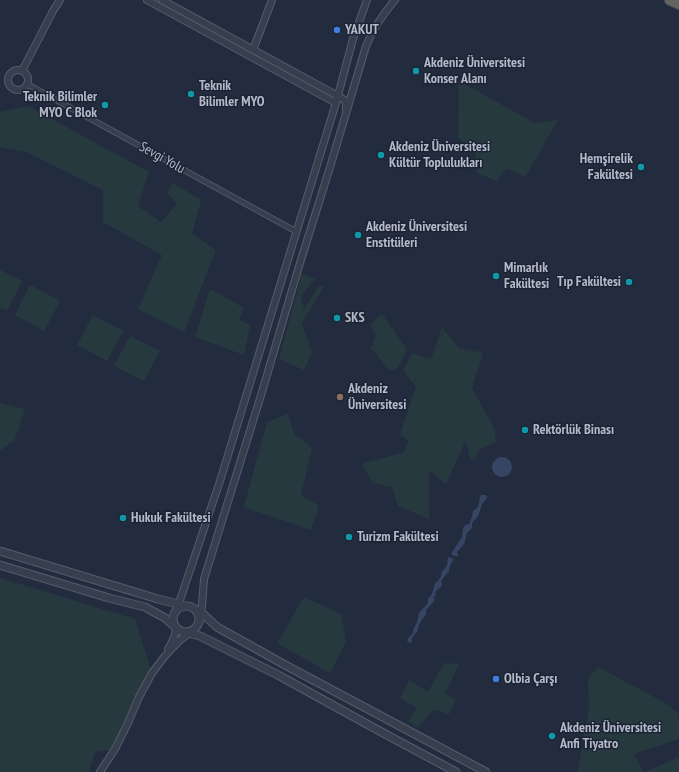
<!DOCTYPE html>
<meta charset="utf-8">
<style>
body{margin:0}
canvas{display:block;background:#232c3e}
</style>
<canvas width="679" height="772"></canvas>
<script>
const g = document.querySelector('canvas').getContext('2d');
g.lineJoin = 'round';
function paint(path, color) { g.fillStyle = color; g.fill(path, 'evenodd'); }
function strokePath(path, color, width, dash) { g.strokeStyle = color; g.lineWidth = width; g.lineCap = dash ? 'butt' : 'round'; g.setLineDash(dash || []); g.stroke(path); }
function label(font, color, halo, rows, align = 'center') {
  g.font = font + ' "PT Sans Narrow",sans-serif'; g.lineWidth = 3; g.setLineDash([]); g.textBaseline = 'middle'; g.strokeStyle = halo; g.fillStyle = color; for (const [text, x, y, turn = 0] of rows) {
    g.save(); g.translate(x, y); g.rotate((+turn || 0) * Math.PI / 180); g.textAlign = isNaN(turn) ? turn : align; if (halo) g.strokeText(text, 0, 0); g.fillText(text, 0, 0); g.restore();
  }
}
paint(new Path2D(`
 M459,81L535,123L558,120L525,177L506,168L497,181L477,173L475,149L458,138Z
 M28,106L149,172L138,206L161,222L177,204L167,192L173,183L201,200L192,234L216,250L184,332L138,309L162,255L103,222V190L26,152L0,147V112Z
 M0,270L22,281L7,311L0,308Z
 M302,274L315,279L301,296L304,309L320,285L324,287L302,323L312,352L304,370L279,359Z
 M30,285L60,301L44,331L15,315Z
 M210,289L244,308L239,320L250,325L244,355L195,337Z
 M382,314L407,349L398,368L390,371L371,348L376,335L370,325Z
 M93,315L123,331L107,361L77,345Z
 M442,327L459,348L483,353L472,388L494,428L496,442L479,450L475,459L470,460L466,440L446,484L429,470V519L398,506L392,487L373,483L362,464L404,452L409,441L400,435L416,387L403,370L412,353L431,359Z
 M130,336L160,351L144,381L114,366Z
 M0,403L25,409L15,439L0,451Z
 M288,414L294,434L312,448L301,495L319,506L311,530L244,507L267,422Z
 M0,578L135,619L152,673L115,749L95,752L89,772H0Z
 M304,597L341,614L346,642L330,673L277,643Z
 M444,663L459,664L445,694L456,700L449,714L434,709L418,727L408,721L417,708L400,698L409,680L428,692Z
 M598,667L667,704L679,714V739L634,754L643,772H579L578,770L589,709L588,677Z
 M679,757V772H645Z`), '#25393f');
paint(new Path2D(`
 M492 467a10 10 0 1 1 20 0a10 10 0 1 1-20 0Z
 M481,495H485L487,496V498L482,504L478,516L472,523V528L467,533L464,544L457,552L458,555L457,557L451,554L462,537L463,529L465,525L469,524L472,517L473,511L478,507L480,497Z
 M448,557L454,559C451,563 449,567 449,571L441,581L442,586L436,591L435,596L433,597L435,600C432,604 429,606 426,610V614C422,620 418,624 418,630L412,638L411,643L407,641L409,637L413,633V630L417,622L419,613L428,603V599L432,594L435,583L438,581L441,576L442,571L447,566Z`), '#374565');
const pedestrian = new Path2D(`
 M27,84L297,232`);
const minor = new Path2D(`
 M147,0L336,103
 M162,0L338,96L346,101V110
 M253,50L272,0
 M8 80a10 10 0 1 1 20 0a10 10 0 1 1-20 0Z
 M22,71L53,11L60,0
 M176,612L220,481L336,103L353,39L367,0
 M200,621L202,606L204,579L262,392L300,263L331,164L366,46C373,29 383,14 395,0
 M168,649C172,642 176,636 176,628
 M100,772L115,749L128,723L139,697L152,673L165,656L179,641L192,631`);
const tertiary = new Path2D(`
 M0,551L158,599L186,606
 M0,565L109,598L145,607L165,618L176,628
 M173 619a13 13 0 1 1 26 0a13 13 0 1 1-26 0Z
 M195,609L202,613L217,627L287,666L486,772
 M188,633L200,636L278,675L374,728L456,772`);
const trunk = new Path2D(`
 M670,0L679,4`);
strokePath(pedestrian, '#555c6c', 6);
strokePath(minor, '#555c6c', 8);
strokePath(tertiary, '#555c6c', 9);
strokePath(trunk, '#424959', 12);
strokePath(pedestrian, '#373e4e', 4.5);
strokePath(minor, '#373e4e', 6);
strokePath(tertiary, '#373e4e', 7);
strokePath(trunk, '#646461', 10);
for (const [x, y, r, color] of [
 [337,30,4,"#3f7fe0"],
 [416,71,4,"#0f9aa8"],
 [191,94,4,"#0f9aa8"],
 [105,105,4,"#0f9aa8"],
 [381,155,4,"#0f9aa8"],
 [641,167,4,"#0f9aa8"],
 [358,235,4,"#0f9aa8"],
 [496,276,4,"#0f9aa8"],
 [629,282,4,"#0f9aa8"],
 [337,318,4,"#0f9aa8"],
 [340,397,4,"#8d6e63"],
 [525,430,4,"#0f9aa8"],
 [123,518,4,"#0f9aa8"],
 [349,537,4,"#0f9aa8"],
 [496,679,4,"#3f7fe0"],
 [552,736,4,"#0f9aa8"]
]) { const dot = new Path2D(); dot.arc(x, y, r, 0, 2 * Math.PI); g.fillStyle = color; g.fill(dot); strokePath(dot, '#1c2333', 1.5); }
label('bold 14px', '#b3b9c9', '#1c2333', [
 ["YAKUT",345,30],
 ["Akdeniz Üniversitesi",424,63],
 ["Konser Alanı",424,79],
 ["Teknik",199,86],
 ["Bilimler MYO",199,102],
 ["Teknik Bilimler",97,97,"right"],
 ["MYO C Blok",97,113,"right"],
 ["Akdeniz Üniversitesi",389,147],
 ["Kültür Toplulukları",389,163],
 ["Hemşirelik",633,159,"right"],
 ["Fakültesi",633,175,"right"],
 ["Akdeniz Üniversitesi",366,227],
 ["Enstitüleri",366,243],
 ["Mimarlık",504,268],
 ["Fakültesi",504,284],
 ["Tıp Fakültesi",621,282,"right"],
 ["SKS",345,318],
 ["Akdeniz",348,389],
 ["Üniversitesi",348,405],
 ["Rektörlük Binası",533,430],
 ["Hukuk Fakültesi",131,518],
 ["Turizm Fakültesi",357,537],
 ["Olbia Çarşı",504,679],
 ["Akdeniz Üniversitesi",560,728],
 ["Anfi Tiyatro",560,744]
], 'left');
label('14px', '#b3b9c9', '#1c2333', [
 ["Sevgi Yolu",162,158,29]
]);
</script>
